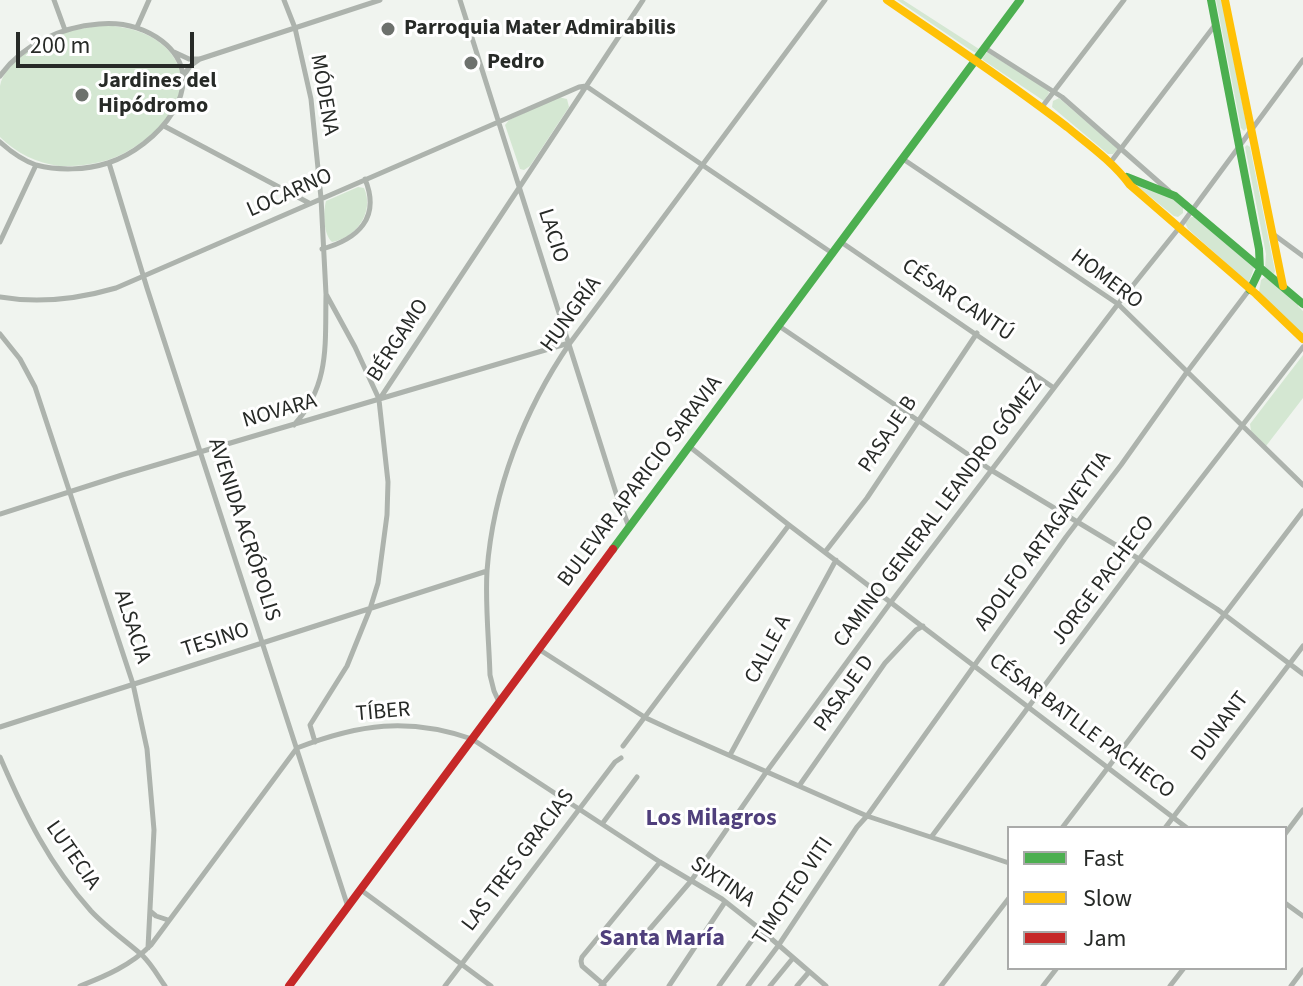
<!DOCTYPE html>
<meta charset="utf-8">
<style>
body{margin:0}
#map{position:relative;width:1303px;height:986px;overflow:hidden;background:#f0f4ef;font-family:"Source Sans 3",sans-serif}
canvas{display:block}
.legend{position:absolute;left:1007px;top:826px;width:280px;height:144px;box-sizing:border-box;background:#fff;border:2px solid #a9aaa9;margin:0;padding:10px 14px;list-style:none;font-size:24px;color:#272a27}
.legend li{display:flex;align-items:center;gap:16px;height:40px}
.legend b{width:40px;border:2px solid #a9aaa9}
.scale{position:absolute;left:16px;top:32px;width:178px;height:36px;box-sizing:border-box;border:4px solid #272a27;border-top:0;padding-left:10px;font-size:24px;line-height:28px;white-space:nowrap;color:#272a27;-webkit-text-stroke:6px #fff;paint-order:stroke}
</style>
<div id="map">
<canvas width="1303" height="986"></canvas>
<ul class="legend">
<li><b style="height:10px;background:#4caf50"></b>Fast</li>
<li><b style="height:10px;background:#ffc107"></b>Slow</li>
<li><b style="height:10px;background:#c62828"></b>Jam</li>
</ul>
<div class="scale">200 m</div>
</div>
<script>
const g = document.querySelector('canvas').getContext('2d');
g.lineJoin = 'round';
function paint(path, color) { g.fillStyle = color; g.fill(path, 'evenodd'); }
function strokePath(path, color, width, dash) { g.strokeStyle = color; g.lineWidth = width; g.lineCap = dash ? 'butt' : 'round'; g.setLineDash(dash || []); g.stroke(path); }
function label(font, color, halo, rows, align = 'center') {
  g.font = font + ' "Source Sans 3",sans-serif'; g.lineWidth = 6; g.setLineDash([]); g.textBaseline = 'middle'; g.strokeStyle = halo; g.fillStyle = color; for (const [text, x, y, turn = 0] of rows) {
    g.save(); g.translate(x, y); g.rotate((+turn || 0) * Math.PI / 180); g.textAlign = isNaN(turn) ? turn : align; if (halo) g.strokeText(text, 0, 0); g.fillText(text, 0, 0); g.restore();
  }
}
paint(new Path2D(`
 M897,0H903L979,49L976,53L969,49Z
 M1216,0H1222L1247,128L1244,131L1241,128Z
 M103,25C126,27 148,31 165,47C210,90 151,146 108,160C94,164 74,167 59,166C37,163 16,153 0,137C0,121 0,102 0,86C4,62 44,39 66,32C78,29 90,27 103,25Z
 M987,52L1048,90L1049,93L1044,101L983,60L982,58Z
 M558,97L567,99L569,107L530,166L524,170L520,169L505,125L509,120Z
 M1059,98L1117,148V150L1113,154H1108L1052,107L1053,101Z
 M1247,145L1250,147L1275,271L1274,274L1265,268L1266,254L1245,147Z
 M1128,179L1145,189L1166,194L1183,206V213L1178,217L1174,216Z
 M358,187L364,188C375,212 356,238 332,242C323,233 323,213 326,201Z
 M1191,217H1196L1254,268L1249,282H1247L1188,229L1185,223Z
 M1265,277L1298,302V306L1303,311V335L1259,292L1261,280Z
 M1303,355V398L1266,446L1251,431L1250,424Z`), '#d4e7d2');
strokePath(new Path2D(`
 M54,0L65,30
 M284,0L295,28L311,99L321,198L326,294L355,347L379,399
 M460,0L616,493L629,527
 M137,27L149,0
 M985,48L1062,97L1169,191
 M174,52L189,59H199
 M184,75L190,66L200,59L380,0
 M0,76C22,45 60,27 99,24C122,22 143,27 162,41C216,83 155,148 108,163C86,170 59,171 36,165C22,160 11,152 0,142
 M1042,107L1124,0
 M164,126L309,203
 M903,159L1118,304L1303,485
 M109,163L147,288L348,907
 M1110,163L1215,25
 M1273,234L1303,256
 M0,242L36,165
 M841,242L1054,388
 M322,249C358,239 381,218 365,179
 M0,297C40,304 78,299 116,288L579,87L586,86L832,253
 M779,326L991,470L1139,559L1217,609L1303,674
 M0,334L20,359L35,387L133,684L147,749L154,830L148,948
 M294,425C330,385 325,345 326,295
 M690,447L789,525L1187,828
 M0,514L122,475L569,343
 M825,552L867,498L977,333
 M540,650L646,718L674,731L867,816L1009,863
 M499,702L494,691L490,675C489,641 485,605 487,571C493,490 524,410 570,343L825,0
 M0,727L487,571
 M315,742L310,725L347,666L370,609L378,583L387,515L388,482L379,400L643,0
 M623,746L789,525
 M730,755L836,560
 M0,757C25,815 49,864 91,911C107,928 126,941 143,956C152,965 158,976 165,986
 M799,786L885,663L916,630L923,626
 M602,824L637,777
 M1062,828L1303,511
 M1165,828L1303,646
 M1285,834L1303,810
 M932,836L1139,559L1303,347
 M361,890L491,986
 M1285,903L1303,916
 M150,911L156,916L168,920
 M604,985L582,966L581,961L582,957L660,862
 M80,986C106,976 131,965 151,945L297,748C359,724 408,717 472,739L660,862L722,899L760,929L826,986
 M445,986L615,762L621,758
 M601,986L691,881L767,771L891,602L1118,304L1179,228L1303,60
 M669,986L725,902
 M719,986L760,929
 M748,986L778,946L857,827L867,816L1066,537L1121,465L1187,372L1249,290
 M770,986L793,958
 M797,986L809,972
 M941,986L1009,898
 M1043,986L1057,968
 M1170,986L1184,968
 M1291,986L1303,970`), '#adb3ad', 5);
strokePath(new Path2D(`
 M1211,0L1259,249L1260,269L1250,290
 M1127,177L1175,196L1303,304
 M613,549L1020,0`), '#4caf50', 8);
strokePath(new Path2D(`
 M887,0C948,42 1009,82 1067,127C1089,145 1113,162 1130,185L1256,294L1303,339
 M1225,0L1283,286`), '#ffc107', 8);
strokePath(new Path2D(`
 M289,986L613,549`), '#c62828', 8);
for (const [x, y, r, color] of [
 [388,29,8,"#6d716d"],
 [471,63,8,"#6d716d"],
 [82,95,8,"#6d716d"]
]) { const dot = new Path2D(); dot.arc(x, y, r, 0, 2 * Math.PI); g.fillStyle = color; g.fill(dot); strokePath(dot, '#fff', 3); }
label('bold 22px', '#272a27', '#fff', [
 ["Parroquia Mater Admirabilis",404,29],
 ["Pedro",487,63],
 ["Jardines del",98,82],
 ["Hipódromo",98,107]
], 'left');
label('22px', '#272a27', '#fff', [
 ["MÓDENA",323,95,80],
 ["LOCARNO",290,194,-24],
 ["LACIO",552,236,72],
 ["HOMERO",1106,280,37],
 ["CÉSAR CANTÚ",957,301,34],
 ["HUNGRÍA",572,315,-54],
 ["BÉRGAMO",399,341,-57],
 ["NOVARA",280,412,-16],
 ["PASAJE B",889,435,-56],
 ["BULEVAR APARICIO SARAVIA",641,482,-53],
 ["CAMINO GENERAL LEANDRO GÓMEZ",939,513,-53],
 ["AVENIDA ACRÓPOLIS",243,530,72],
 ["ADOLFO ARTAGAVEYTIA",1044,542,-54],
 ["JORGE PACHECO",1104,581,-53],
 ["ALSACIA",131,627,72],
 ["TESINO",216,641,-18],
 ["CALLE A",769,650,-62],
 ["PASAJE D",845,694,-55],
 ["TÍBER",383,713,-5],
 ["CÉSAR BATLLE PACHECO",1081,727,37],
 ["DUNANT",1221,727,-53],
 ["LUTECIA",72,856,55],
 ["LAS TRES GRACIAS",519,861,-53],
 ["SIXTINA",722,883,34],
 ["TIMOTEO VITI",794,892,-56]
]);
label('bold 24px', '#4f3f7c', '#fff', [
 ["Los Milagros",711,820],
 ["Santa María",662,940]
]);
</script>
